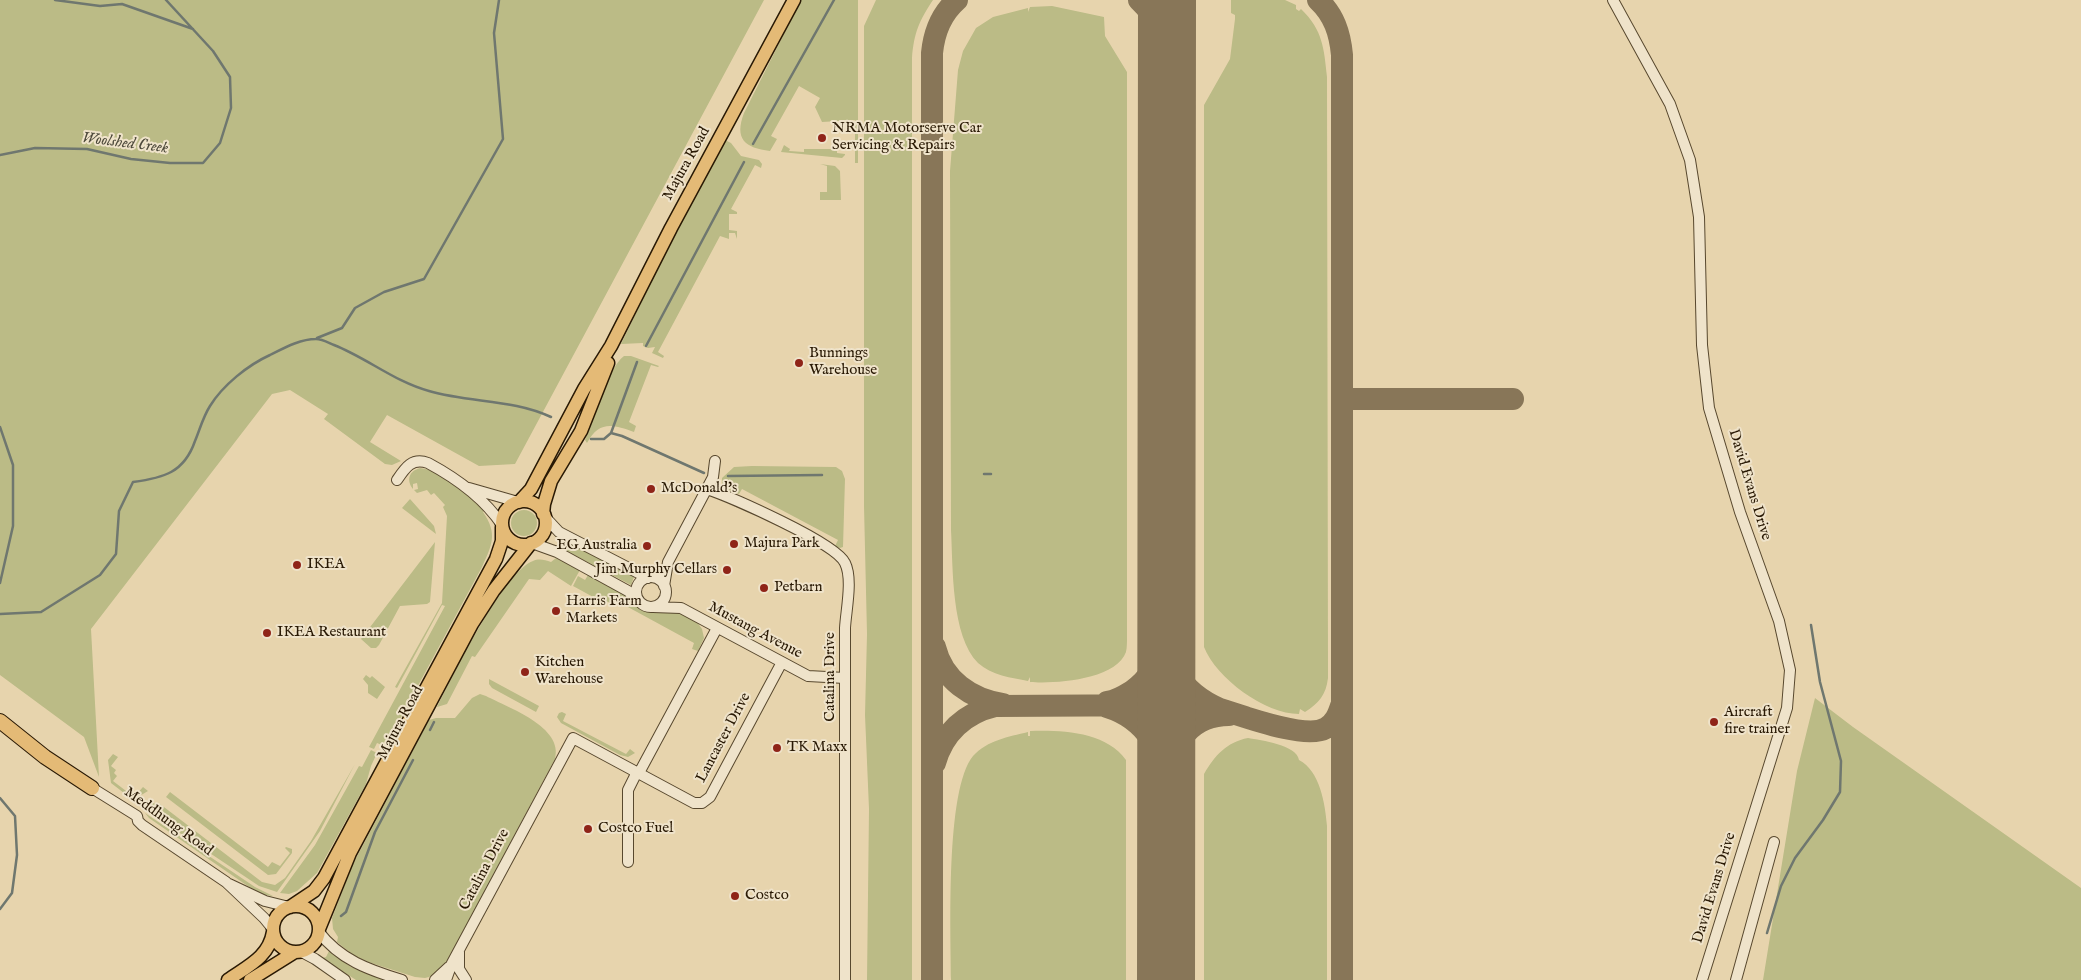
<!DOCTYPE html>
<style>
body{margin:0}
canvas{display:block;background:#e7d4ad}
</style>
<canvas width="2081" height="980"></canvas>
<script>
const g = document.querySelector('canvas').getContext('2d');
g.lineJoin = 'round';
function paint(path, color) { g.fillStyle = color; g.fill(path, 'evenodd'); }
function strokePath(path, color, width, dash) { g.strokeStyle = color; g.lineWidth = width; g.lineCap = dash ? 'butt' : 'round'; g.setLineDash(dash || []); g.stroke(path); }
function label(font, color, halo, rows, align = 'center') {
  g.font = font + ' "IM FELL English",serif'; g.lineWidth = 4; g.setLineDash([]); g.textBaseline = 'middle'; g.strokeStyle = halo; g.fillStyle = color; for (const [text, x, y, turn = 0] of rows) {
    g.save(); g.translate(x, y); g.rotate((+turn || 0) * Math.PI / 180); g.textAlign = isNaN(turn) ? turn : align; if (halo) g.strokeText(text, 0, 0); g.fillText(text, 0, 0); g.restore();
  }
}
paint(new Path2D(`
 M0,0H764L515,464L479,466L387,415L370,442L401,461L392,465L385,464L324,419L328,414L290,390L272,394L91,629L99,777L84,737L0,675Z
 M801,0H858V163H855V120L822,122L815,107L820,98L799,86L771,136L777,139L770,151C745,148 734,139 744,113Z
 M876,0H933C919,21 914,33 912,58V980H867L869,809L865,715L867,634L864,506V26Z
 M1231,0H1285L1296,5V9L1299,11L1301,9C1323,30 1324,49 1327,77L1328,678C1326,695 1319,703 1305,712L1300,709L1299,714C1265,714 1216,678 1204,647V105L1230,59L1235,19V15L1231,13Z
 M1052,6L1104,17L1105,36L1127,72V637C1127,641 1127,648 1126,652C1116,680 1054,684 1030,682V677L1028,681C1012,678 991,675 978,663C951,636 953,567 951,530L950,171L958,70L963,51L976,28L993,17L1028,8V12L1030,7Z
 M725,140L731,143L741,156L759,160L762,164L761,168L755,165L731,209L737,212V214H729V230L737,231V239L735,233H729V239L720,236L658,352L664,356L663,358L652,353L655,347L648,348L643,346V343L621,344L642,301L639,298Z
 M784,145L790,149L789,151L804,152V149H837V153L845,154V155L842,158L781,152Z
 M820,164L835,166L840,171L841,200H820V192H827V166Z
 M624,356H631L659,366L658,367L651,365L629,422L636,426L634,432C612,424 599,421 587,443L585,440C594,419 607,369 624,356Z
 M752,466L836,467L842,471L845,479L843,547L840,548L835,546L838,540L742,489L739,494L727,490L722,486V478L734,467Z
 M420,468C442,470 469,496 486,509L483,512C498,534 492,545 482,567L393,732L382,745L377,743L374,749L369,747L445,606L442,605L397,688L395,687L442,603L447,516L443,507L445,505L434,493L431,495L427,490L417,493L414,490L418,489L417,483L413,484V489C406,480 409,471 420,468Z
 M410,499L434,526L436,534L402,508Z
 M511 523a13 13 0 1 1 26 0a13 13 0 1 1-26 0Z
 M565,540L634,577L631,585L561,548Z
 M435,542L430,602L427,604L400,606L379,645L376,648H371L361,639Z
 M556,558L580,570L571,586L548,571L540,580L529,579L475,657L472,656L447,704L437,707C453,676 503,572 533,561C539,558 545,560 551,562Z
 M588,575L629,597L644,610L655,612L673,609L697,622L702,629L704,638L698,651L692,649L694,643L615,600L612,599L610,603L597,596L595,598L573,586L578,576L585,580Z
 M366,675L370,678L372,676L385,687L377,699L368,693V685L363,679Z
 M489,679L539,706L536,712L492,688L489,684Z
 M480,694L486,696C509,708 564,727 555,759L445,965L433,976L425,978L415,977L368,962L353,955L337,942L338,937L333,929L332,918L353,864L429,720L436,718H455L472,698Z
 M1815,698L1853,727L2081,888V980H1763L1797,771Z
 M562,712L566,714L563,721L626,754L630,749L635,753L628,757L620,755L561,723L557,717L559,713Z
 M1030,731C1063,730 1106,732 1126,760V980H951C951,933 945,790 973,756C988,740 1008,737 1028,732V736H1030Z
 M1248,738C1261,740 1297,745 1299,760C1320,771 1325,803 1327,826V980H1204V774C1215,755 1227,742 1248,738Z
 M371,750L377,753L371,766L366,784L317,873L297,891L289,894L280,893L315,845L359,766L362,767Z
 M113,754L118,757L111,766L116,770L114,773L117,776L113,781L134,797L143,787L148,791L133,800L111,783L108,760Z
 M355,764L320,831L277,892L259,886L153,815L146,807L152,803L160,804L262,882L275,885L285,878L311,841Z
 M170,792L268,867L272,862L280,866L290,853L285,848L286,847L292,849V853L276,874L268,875L166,797Z
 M145,813L255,887L273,896L264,895L252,889L149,818Z
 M329,951L351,967L385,980H356L322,958L326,957Z`), '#bbbb86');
strokePath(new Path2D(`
 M55,0L100,6L122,4L193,29
 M753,144L834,0
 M0,155L35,148L87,149L131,159L170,163H203L220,143L231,108L230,77L213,51L166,0
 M317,338L342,328L355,308L384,292L424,279L503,139L494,33L499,0
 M646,346L744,162
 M0,427L13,465V526L0,583
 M611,433L637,362
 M591,439H604L611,433L622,436L704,473
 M984,474H991
 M728,476L822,475
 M0,614L41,612L100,575L116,554L119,511L133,482C163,478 184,473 195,441C200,429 203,417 210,406C223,385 248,365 270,355C284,348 300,339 316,339C322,339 329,343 334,345C367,358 395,382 429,391C470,403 513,399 551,417
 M430,730L434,722
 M0,798L15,816L17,855L12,893L0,909
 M341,916L346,912L375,832L413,760
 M1767,933L1781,886L1795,858L1823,820L1840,792L1841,761L1820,682L1811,625`), '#6f776f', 2.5);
strokePath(new Path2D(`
 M1139,0C1160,19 1164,43 1166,69
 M1318,0C1334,15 1340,33 1342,55V980
 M1166,43L1170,23L1182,0
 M1342,399H1513
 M1167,618C1166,662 1177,690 1220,709C1243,716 1306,740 1326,728C1335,723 1338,715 1341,706
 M935,647C943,680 971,699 1003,704
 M1107,702C1116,701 1124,696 1132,691C1173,663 1167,609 1167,565
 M1107,707C1146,719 1166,753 1166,793
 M935,763C943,733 965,713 995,706L1184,705L1220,709L1245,717
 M1166,776C1174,742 1191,715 1229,715
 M932,980V53C934,33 941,14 957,0`), '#887658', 22);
strokePath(new Path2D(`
 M1166,980L1167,0`), '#887658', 58);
const minor = new Path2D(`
 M1613,0L1670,104L1690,160L1699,217L1702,345L1709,408L1740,512L1779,621L1790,670L1787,708L1702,980
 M397,480C405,468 412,457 428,463C456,478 484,498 502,525
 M469,488L518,502
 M707,489C731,497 836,543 845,563C853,579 846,610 845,628V980
 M545,517L559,532L648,578
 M532,543L557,552L628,591L639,601
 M636 592a15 15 0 1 1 30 0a15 15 0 1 1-30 0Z
 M664,586L668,562L713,477L715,461
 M653,607L681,608L808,676L845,678
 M639,773L717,628
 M92,788L137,816L138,821L142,825L226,882L264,918L273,929
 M628,862V790L637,772
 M229,884L265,901L289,907
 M318,931C340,960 369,970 402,980
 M300,951L315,959L345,980
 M459,952V969L466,980
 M435,980L449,967
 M446,980L452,963L573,738L694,803H702L710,797L782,662
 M1736,980L1774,842`);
const major = new Path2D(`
 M502 523a22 22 0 1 1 44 0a22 22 0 1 1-44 0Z
 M519,502L531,489L584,389L611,346L671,228L794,0
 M543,514L544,504L551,481L581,431L608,363
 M273 929a23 23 0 1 1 46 0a23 23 0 1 1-46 0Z
 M290,907L314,891L324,878L496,559L502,541V527
 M319,929L350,853L472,624L494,590L531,543
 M228,980C248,966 269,957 273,932
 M250,980L295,952`);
const highway = new Path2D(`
 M0,721L45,757L92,788`);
strokePath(minor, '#58482e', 12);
strokePath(major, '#291904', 15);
strokePath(highway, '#291904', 16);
strokePath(minor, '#efe3ca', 10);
strokePath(major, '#e4ba76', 12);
strokePath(highway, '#e4ba76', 14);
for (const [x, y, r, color] of [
 [822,138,5,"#8f2418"],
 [799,363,5,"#8f2418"],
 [651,489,5,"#8f2418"],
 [734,544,5,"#8f2418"],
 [647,546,5,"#8f2418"],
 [297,565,5,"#8f2418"],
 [727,570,5,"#8f2418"],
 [764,588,5,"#8f2418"],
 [556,611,5,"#8f2418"],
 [267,633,5,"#8f2418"],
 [525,672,5,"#8f2418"],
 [1714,722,5,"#8f2418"],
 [777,748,5,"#8f2418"],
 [588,829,5,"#8f2418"],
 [735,896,5,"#8f2418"]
]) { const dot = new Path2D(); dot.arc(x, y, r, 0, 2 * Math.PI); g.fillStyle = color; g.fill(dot); strokePath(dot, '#efe3ca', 2); }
label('15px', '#291904', '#efe3ca', [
 ["NRMA Motorserve Car",832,129],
 ["Servicing & Repairs",832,146],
 ["Bunnings",809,354],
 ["Warehouse",809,371],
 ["McDonald's",661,489],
 ["Majura Park",744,544],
 ["EG Australia",637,546,"right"],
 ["IKEA",307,565],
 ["Jim Murphy Cellars",717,570,"right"],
 ["Petbarn",774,588],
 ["Harris Farm",566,602],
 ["Markets",566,619],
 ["IKEA Restaurant",277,633],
 ["Kitchen",535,663],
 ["Warehouse",535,680],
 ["Aircraft",1724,713],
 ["fire trainer",1724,730],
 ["TK Maxx",787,748],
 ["Costco Fuel",598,829],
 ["Costco",745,896]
], 'left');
label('15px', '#291904', '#efe3ca', [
 ["Majura Road",687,164,-61],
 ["David Evans Drive",1749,485,73],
 ["Mustang Avenue",755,631,28],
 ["Catalina Drive",831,677,-90],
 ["Majura Road",401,723,-62],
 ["Lancaster Drive",724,738,-62],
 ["Meddhung Road",168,822,36],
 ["Catalina Drive",485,870,-62],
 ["David Evans Drive",1715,888,-73]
]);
label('italic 16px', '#4c483a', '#efe3ca', [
 ["Woolshed Creek",125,144,7]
]);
</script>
